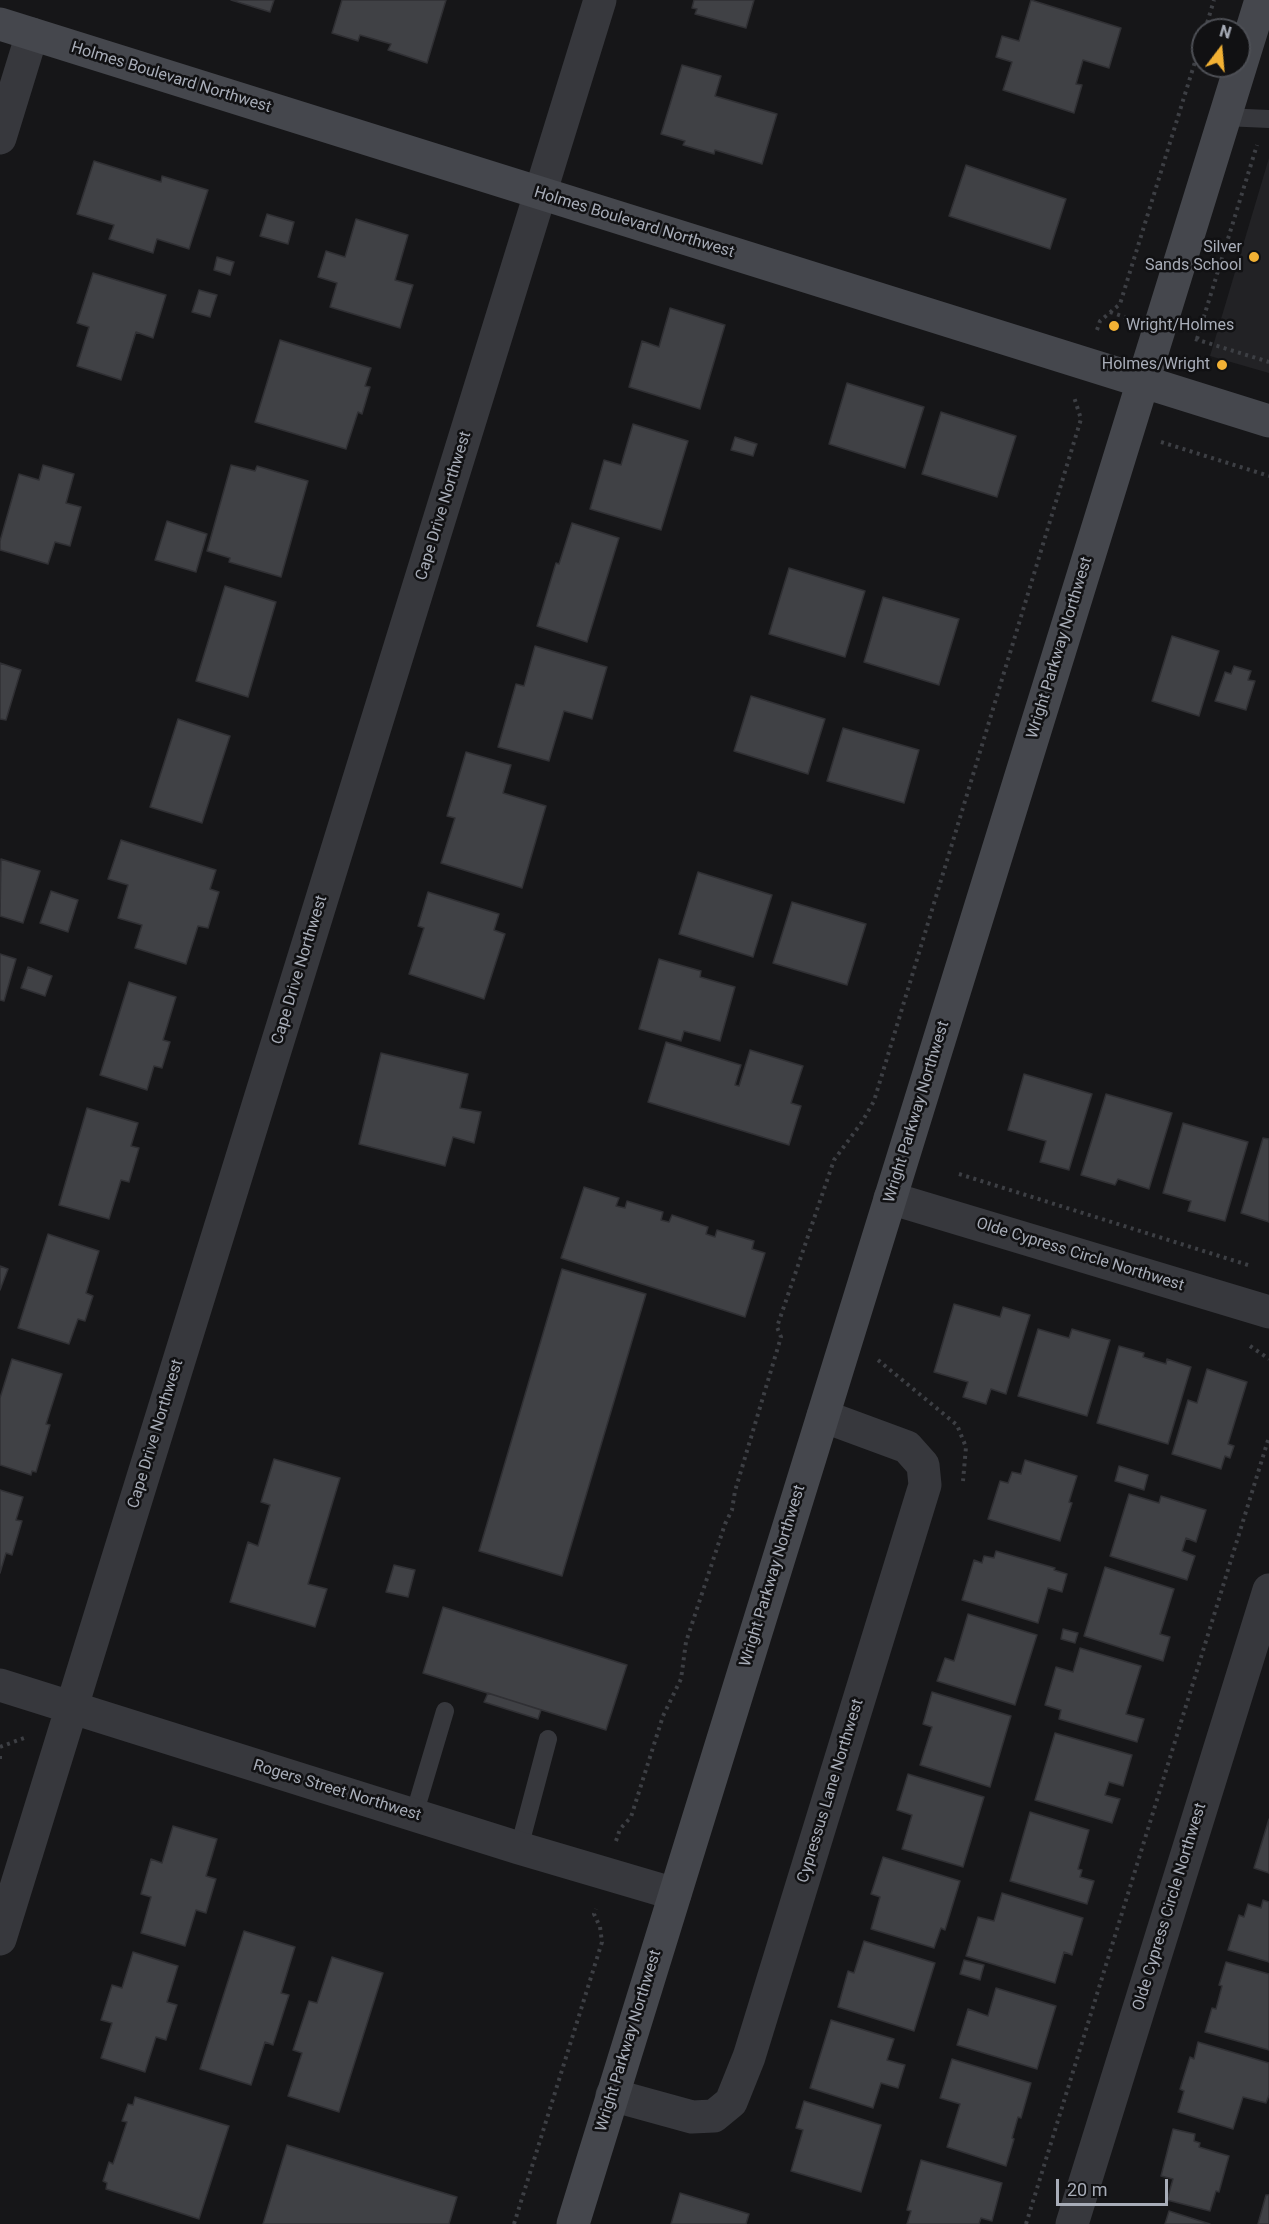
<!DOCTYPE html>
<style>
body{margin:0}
#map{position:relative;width:1269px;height:2224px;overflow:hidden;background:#161618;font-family:Roboto,sans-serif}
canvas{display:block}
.north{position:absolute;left:1191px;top:18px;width:60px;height:60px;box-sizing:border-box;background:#111113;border:2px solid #4d4f55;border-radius:50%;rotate:16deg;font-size:16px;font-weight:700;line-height:24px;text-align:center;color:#a8adb8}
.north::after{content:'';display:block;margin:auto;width:21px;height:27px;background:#f2b134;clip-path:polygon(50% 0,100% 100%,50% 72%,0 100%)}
.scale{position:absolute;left:1056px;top:2179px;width:112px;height:27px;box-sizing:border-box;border:3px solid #a8adb8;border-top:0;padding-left:8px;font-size:18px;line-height:21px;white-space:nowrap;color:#a8adb8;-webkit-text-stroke:4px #111113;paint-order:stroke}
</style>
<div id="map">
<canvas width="1269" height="2224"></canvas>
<div class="north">N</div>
<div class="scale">20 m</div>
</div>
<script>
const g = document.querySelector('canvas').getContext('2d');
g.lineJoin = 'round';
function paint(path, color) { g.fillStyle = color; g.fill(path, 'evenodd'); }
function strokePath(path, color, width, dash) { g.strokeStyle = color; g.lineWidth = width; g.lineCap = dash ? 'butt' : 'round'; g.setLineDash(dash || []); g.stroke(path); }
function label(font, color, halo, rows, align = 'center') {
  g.font = font + ' Roboto,sans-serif'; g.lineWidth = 5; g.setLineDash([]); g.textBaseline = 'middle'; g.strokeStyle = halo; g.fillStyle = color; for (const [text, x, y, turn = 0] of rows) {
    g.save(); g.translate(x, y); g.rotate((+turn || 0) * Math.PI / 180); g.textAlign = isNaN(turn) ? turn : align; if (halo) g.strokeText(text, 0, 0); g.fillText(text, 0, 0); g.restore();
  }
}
paint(new Path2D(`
 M1269,158V373L1210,356Z`), '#222225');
const building = new Path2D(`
 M231,0H274L270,12Z
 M342,0H446L427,63L388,50L391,44L360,35L358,41L332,33Z
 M694,0H754L746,28L695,14L697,9L692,8Z
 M1031,0L1121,28L1109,68L1083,60L1076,84L1082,85L1074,113L1003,90L1012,62L996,57L1002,36L1019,41Z
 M682,65L721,76L715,96L777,114L762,164L715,150L714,154L683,145L685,141L661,134Z
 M94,161L161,182L162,176L208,190L189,249L157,239L153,253L109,239L114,225L77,214Z
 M966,165L1066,199L1050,249L949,216Z
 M267,214L294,222L288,244L260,236Z
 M356,219L408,235L395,280L413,285L400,328L330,307L337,283L318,277L326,251L345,257Z
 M217,257L234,262L230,275L214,270Z
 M93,273L166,295L153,338L136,332L121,380L77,366L89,327L77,323Z
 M199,290L217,295L210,317L192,312Z
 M670,308L725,325L700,409L629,387L642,341L659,347Z
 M280,340L371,368L365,386L370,387L362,414L358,412L346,449L255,422Z
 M847,383L924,407L905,468L829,444Z
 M941,412L1016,436L997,497L922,474Z
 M633,424L688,441L661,530L590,509L604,460L621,465Z
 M735,437L757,444L753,456L731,450Z
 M43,465L74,474L66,503L81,507L70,546L55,542L48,564L0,550V541L19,474L39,480Z
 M231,465L255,471L257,466L308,481L281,577L229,562L230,558L207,551Z
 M167,521L207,534L196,572L155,560Z
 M572,523L619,538L587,642L537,626L556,563L559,564Z
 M789,568L865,591L845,657L769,634Z
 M225,586L276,602L248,697L196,681Z
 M883,597L959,619L939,685L864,662Z
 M1172,636L1219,651L1199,716L1152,701Z
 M535,646L607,667L592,719L564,711L549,761L498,747L516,684L524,686Z
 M0,663L21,670L6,720L0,719Z
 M1234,666L1251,671L1248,680L1255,681L1246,710L1215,701L1225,672L1231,674Z
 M751,696L825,719L808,774L734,751Z
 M178,719L230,736L202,823L150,807Z
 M843,728L919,750L904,803L827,781Z
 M466,752L511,765L503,793L546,806L522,888L441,863L455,818L447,816Z
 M121,840L216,870L210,889L219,892L208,928L198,926L186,964L135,948L142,925L118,918L128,885L108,879Z
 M1,859L40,871L23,923L0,916Z
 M698,872L772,895L753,957L679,934Z
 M51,891L78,900L68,932L40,923Z
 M428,892L499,914L494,930L505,934L484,999L409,974L424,928L418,926Z
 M792,902L866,924L847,985L773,963Z
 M0,954L16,959L4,1001L0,1000Z
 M659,959L701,971L700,977L735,987L720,1041L684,1031L681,1041L639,1029Z
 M28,967L52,976L45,996L21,988Z
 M129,982L176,997L163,1040L170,1042L162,1068L154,1066L147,1090L100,1075Z
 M666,1042L741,1065L735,1085L739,1086L750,1050L803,1066L791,1103L801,1106L789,1145L648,1102Z
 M381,1053L468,1074L460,1108L481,1112L474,1143L453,1137L445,1166L359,1144Z
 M1024,1074L1092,1094L1069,1170L1040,1162L1046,1141L1008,1130Z
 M1106,1094L1172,1113L1149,1189L1118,1179L1115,1185L1081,1175Z
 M87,1108L138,1123L131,1146L139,1148L129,1182L121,1180L109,1219L59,1205Z
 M1183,1123L1248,1142L1225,1221L1188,1211L1191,1201L1163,1193Z
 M1263,1138L1269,1139V1222L1241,1213Z
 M584,1187L619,1198L616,1206L625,1208L627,1201L663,1212L661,1220L669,1222L672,1215L708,1227L706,1234L715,1237L717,1230L754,1241L752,1249L765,1253L745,1317L561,1258Z
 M48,1234L99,1251L86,1293L93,1296L85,1321L78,1319L69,1344L18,1328Z
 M0,1266L8,1269L0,1290Z
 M562,1269L646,1294L562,1576L479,1551Z
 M954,1304L1000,1317L1003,1307L1030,1315L1006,1394L991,1389L986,1404L963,1397L968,1382L934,1372Z
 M1038,1329L1069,1338L1072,1329L1110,1340L1087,1416L1018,1396Z
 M1119,1346L1144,1353L1143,1357L1166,1364L1167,1359L1191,1367L1168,1444L1097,1423Z
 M12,1359L62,1374L46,1424L50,1425L36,1472L32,1471L31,1475L0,1465V1398Z
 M1207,1369L1247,1382L1228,1444L1234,1446L1230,1458L1225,1456L1221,1469L1172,1454L1188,1400L1197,1403Z
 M274,1459L340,1478L308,1584L327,1589L315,1627L230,1602L248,1542L258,1546L270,1505L261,1502Z
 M1025,1460L1077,1476L1069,1502L1072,1503L1060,1541L988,1519L1000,1481L1008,1483L1012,1472L1021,1474Z
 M1119,1466L1148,1475L1144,1490L1115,1481Z
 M0,1490L23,1497L16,1520L22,1521L12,1555L6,1553L0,1573Z
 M1129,1494L1159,1503L1161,1496L1206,1510L1196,1542L1186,1538L1182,1551L1195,1556L1187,1580L1110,1556Z
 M996,1551L1055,1568L1054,1570L1067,1574L1062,1592L1048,1588L1038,1623L962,1600L974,1560L982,1563L984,1556L994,1558Z
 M394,1565L415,1570L408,1597L386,1592Z
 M1105,1567L1174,1589L1160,1634L1170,1637L1163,1661L1084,1636Z
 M443,1607L627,1665L606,1730L423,1673Z
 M968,1614L1037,1635L1015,1705L937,1681L945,1658L954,1661Z
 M1063,1629L1078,1633L1075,1643L1061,1639Z
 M1080,1648L1141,1666L1126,1714L1144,1719L1137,1742L1059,1719L1061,1710L1045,1705L1056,1667L1073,1672Z
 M932,1692L1011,1716L990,1787L920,1765L932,1727L923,1724Z
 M488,1693L541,1710L538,1719L484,1702Z
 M1055,1733L1132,1755L1123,1786L1109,1782L1105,1795L1120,1799L1112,1823L1035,1800Z
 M908,1774L984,1797L963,1867L902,1849L912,1815L897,1810Z
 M1030,1812L1089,1830L1078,1869L1082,1870L1080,1877L1094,1881L1087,1904L1010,1881Z
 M1269,1819V1873L1254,1868Z
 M173,1826L217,1839L206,1876L216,1879L206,1913L196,1910L185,1946L141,1933L151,1897L141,1894L151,1859L162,1863Z
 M883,1857L960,1881L945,1930L941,1928L934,1948L871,1929L880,1897L871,1894Z
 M1002,1893L1083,1918L1072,1955L1064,1952L1055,1983L966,1956L978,1917L994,1921Z
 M1263,1900L1269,1902V1962L1228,1950L1239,1915L1244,1917L1248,1904L1261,1908Z
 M244,1931L295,1947L281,1993L289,1995L273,2045L265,2042L251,2085L200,2069Z
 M864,1941L935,1963L914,2031L838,2007L848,1971L854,1973Z
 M133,1952L178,1966L167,2002L177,2005L166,2040L156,2037L145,2072L101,2058L112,2023L101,2020L112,1985L122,1988Z
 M332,1957L383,1973L339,2112L288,2096L302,2053L293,2050L309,2001L317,2003Z
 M964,1960L984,1965L980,1980L960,1974Z
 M1226,1962L1269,1974V2050L1205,2032L1212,2008L1216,2009L1222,1986L1219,1985Z
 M996,1988L1056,2006L1037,2069L957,2045L968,2009L988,2016Z
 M831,2020L894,2039L887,2060L905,2065L898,2088L881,2083L873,2108L810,2088Z
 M1198,2042L1269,2063V2095L1266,2103L1243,2097L1233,2129L1178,2112L1184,2091L1180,2089L1190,2057L1194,2059Z
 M952,2059L1031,2083L1021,2118L1018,2117L1012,2138L1014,2139L1006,2166L947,2147L960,2104L940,2098Z
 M135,2097L229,2126L199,2219L106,2189L107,2183L103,2181L109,2162L113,2164L127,2122L122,2121L128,2104L133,2105Z
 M804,2101L881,2125L861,2192L791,2171L803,2130L796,2128Z
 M1173,2129L1195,2134L1194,2141L1200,2143L1199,2147L1229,2156L1219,2192L1216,2191L1210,2211L1167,2200L1173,2179L1161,2176Z
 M287,2145L457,2197L449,2224H263Z
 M921,2160L1002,2183L992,2221L981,2218L979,2224H907L911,2211L907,2210Z
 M680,2193L749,2214L746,2224H671Z
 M1266,2195H1269V2224H1258Z
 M1169,2211L1210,2224H1165Z`);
paint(building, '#404145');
strokePath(building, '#303034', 1.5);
strokePath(new Path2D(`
 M1205,30L1214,0
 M1110,312L1125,317
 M1097,330L1100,321L1120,304L1203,36
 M1195,339L1269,362
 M1197,339L1257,145
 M1161,442L1269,476
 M959,1174L1248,1265
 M1250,1346L1269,1359
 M878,1360L957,1425L966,1447L963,1481
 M0,1747L24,1738
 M0,1756V1762
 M616,1841L620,1829L631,1817L663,1716L681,1679L686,1642L725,1524L732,1510L735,1491L781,1337L777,1327L834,1160L862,1122L874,1101L1081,419L1074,397
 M514,2224L602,1942L600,1927L594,1914L596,1909
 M1026,2224L1269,1437`), '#3d3f44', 4, [3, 4.5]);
strokePath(new Path2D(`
 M1224,117L1269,119
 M414,1815L445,1711
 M519,1848L548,1739`), '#37383d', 18);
strokePath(new Path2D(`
 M0,138L32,34
 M890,1198L1269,1312
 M0,1685L519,1848L675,1894
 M0,1939L600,0
 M612,2095L692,2117L714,2116L731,2102L749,2057L925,1485L923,1465L907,1447L823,1416
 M1072,2224L1269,1590`), '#37383d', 33);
strokePath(new Path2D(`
 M0,24L1269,421
 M573,2224L1261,0`), '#45474d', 33);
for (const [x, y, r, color] of [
 [1254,257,6,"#f2b134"],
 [1114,326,6,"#f2b134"],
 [1222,365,6,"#f2b134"]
]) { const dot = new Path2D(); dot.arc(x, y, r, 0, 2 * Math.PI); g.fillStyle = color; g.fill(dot); strokePath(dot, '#111113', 2); }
label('16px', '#a8adb8', '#111113', [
 ["Holmes Boulevard Northwest",171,78,17],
 ["Holmes Boulevard Northwest",634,223,17],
 ["Cape Drive Northwest",444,506,-73],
 ["Wright Parkway Northwest",1060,648,-73],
 ["Cape Drive Northwest",300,970,-73],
 ["Wright Parkway Northwest",917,1112,-73],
 ["Olde Cypress Circle Northwest",1080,1255,17],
 ["Cape Drive Northwest",156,1434,-73],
 ["Wright Parkway Northwest",773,1576,-73],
 ["Rogers Street Northwest",337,1791,17],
 ["Cypressus Lane Northwest",831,1791,-73],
 ["Olde Cypress Circle Northwest",1170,1907,-73],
 ["Wright Parkway Northwest",629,2041,-73]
]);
label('16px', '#a8adb8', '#111113', [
 ["Silver",1242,248],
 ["Sands School",1242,266],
 ["Wright/Holmes",1126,326,"left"],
 ["Holmes/Wright",1210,365]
], 'right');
</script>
